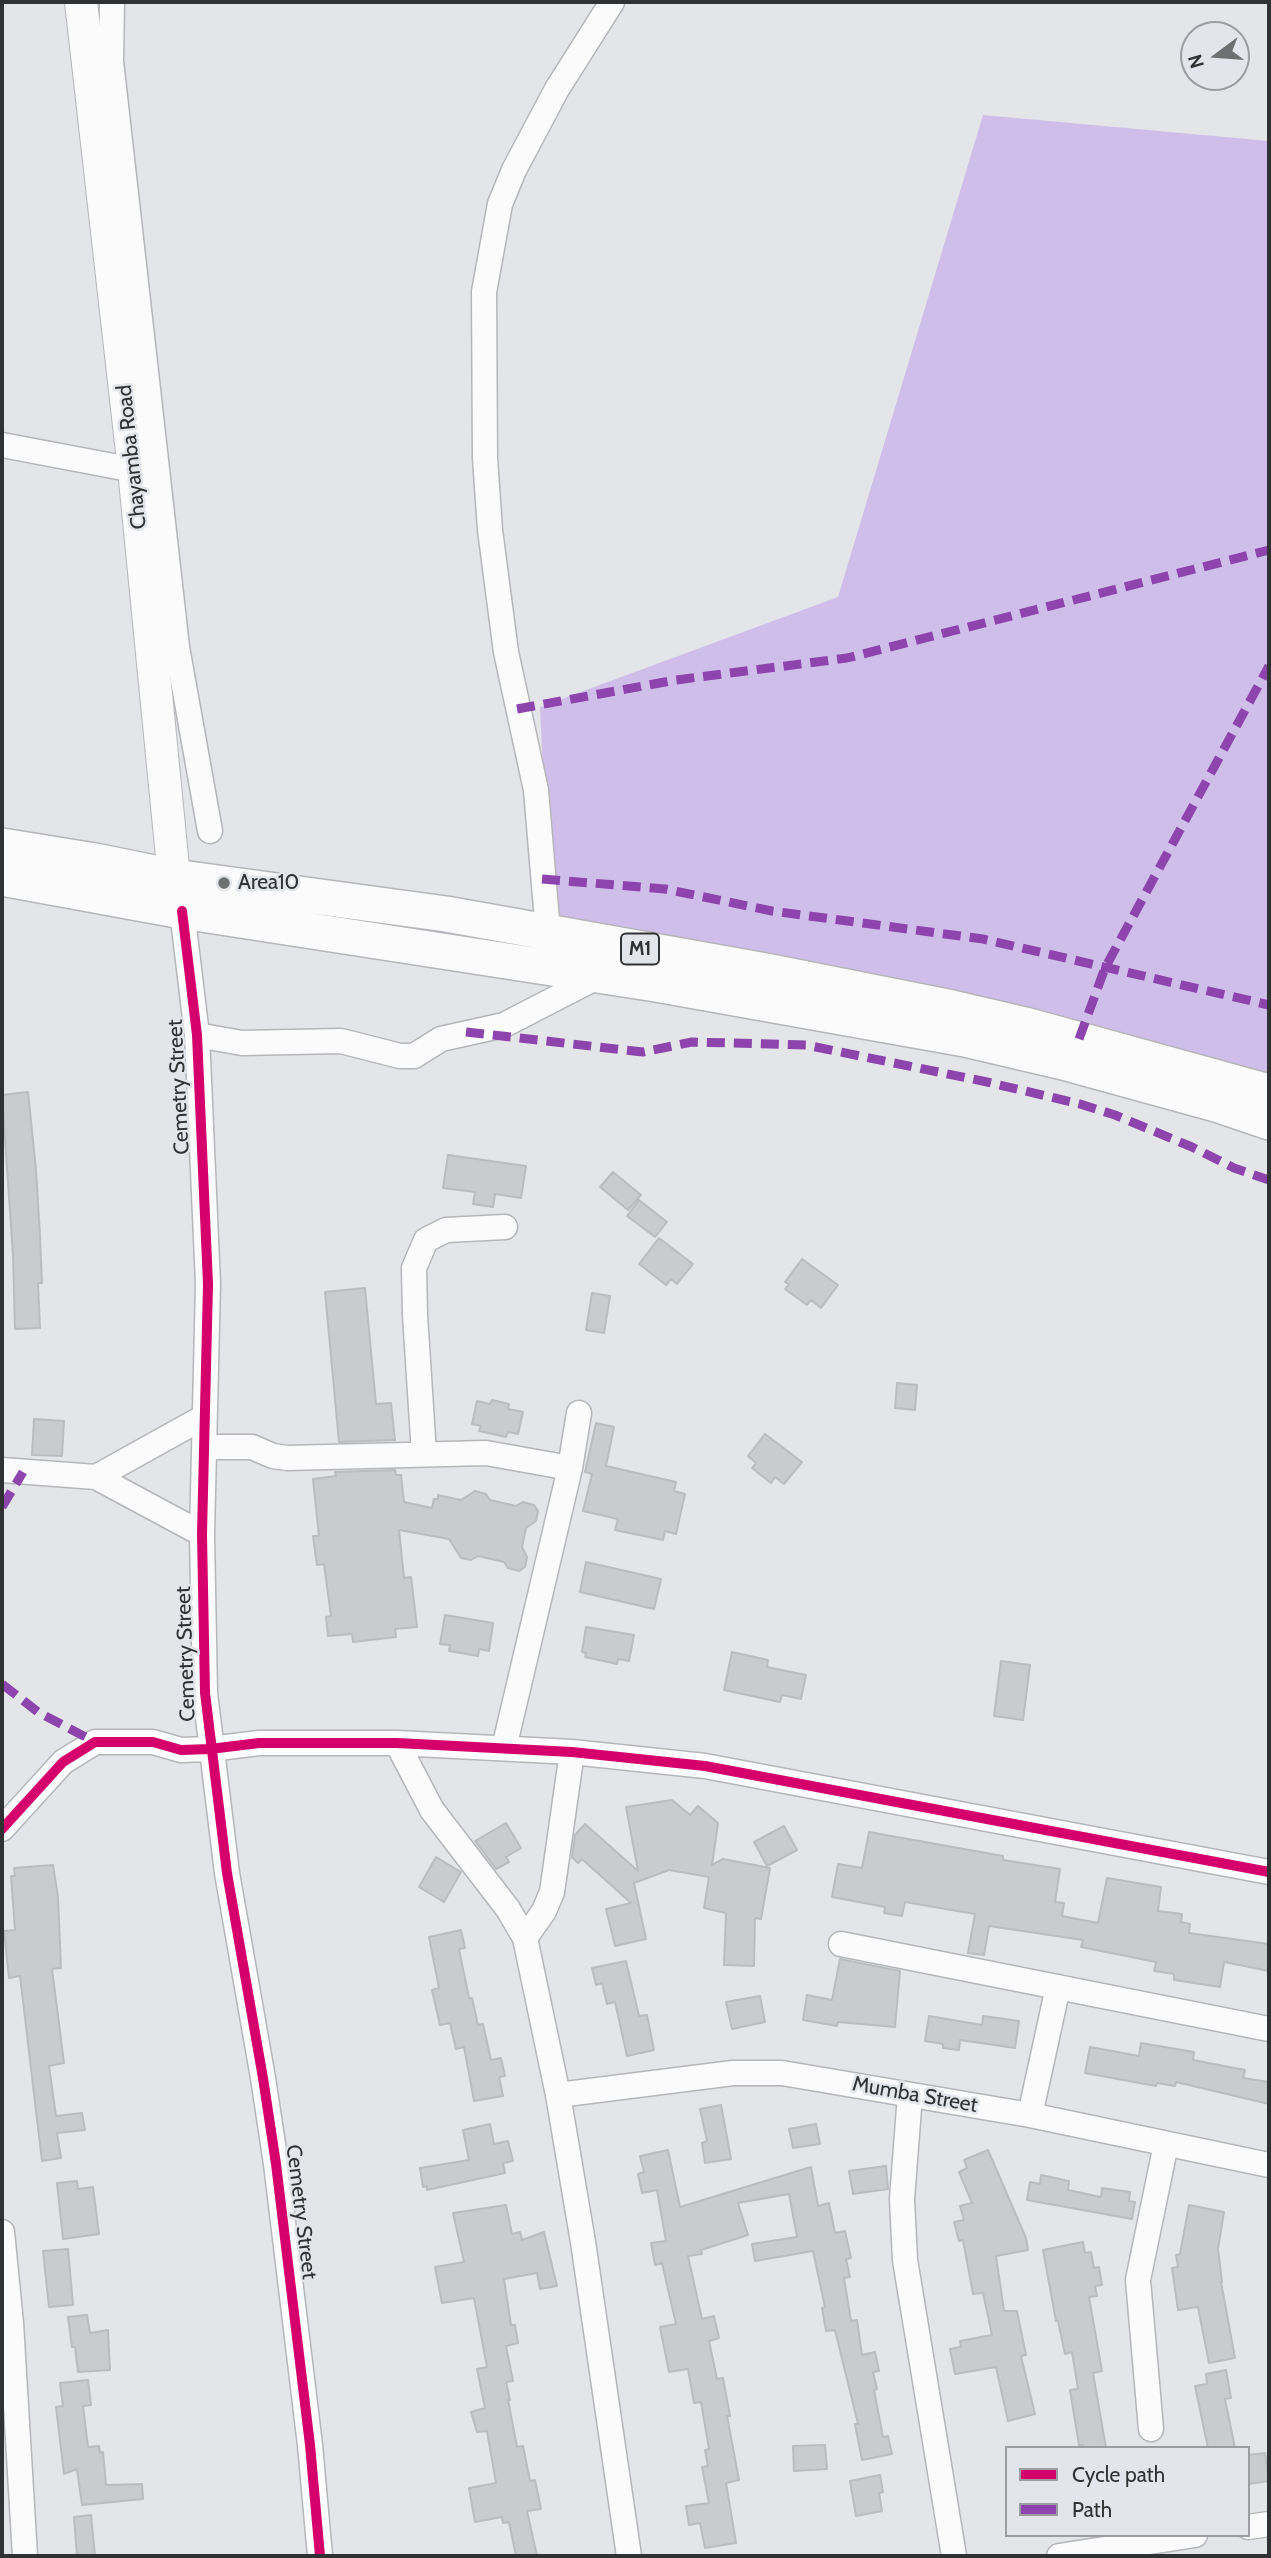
<!DOCTYPE html>
<style>
body{margin:0}
#map{position:relative;width:1271px;height:2558px;overflow:hidden;background:#e3e5e8;font-family:Cabin,sans-serif}
canvas{display:block}
.frame{position:absolute;inset:0;border:4px solid #303133;pointer-events:none}
.legend{position:absolute;left:1005px;top:2446px;width:245px;height:91px;box-sizing:border-box;background:#e2e5e9;border:2px solid #9b9da0;margin:0;padding:9px 12px;list-style:none;font-size:21px;color:#303133}
.legend li{display:flex;align-items:center;gap:14px;height:35px}
.legend b{width:35px;border:2px solid #9b9da0}
.north{position:absolute;left:1180px;top:21px;width:70px;height:70px;box-sizing:border-box;background:#e2e5e9;border:2px solid #9b9da0;border-radius:50%;rotate:254deg;font-size:19px;font-weight:700;line-height:28px;text-align:center;color:#303133}
.north::after{content:'';display:block;margin:auto;width:24px;height:32px;background:#6f7072;clip-path:polygon(50% 0,100% 100%,50% 72%,0 100%)}
</style>
<div id="map">
<canvas width="1271" height="2558"></canvas>
<div class="frame"></div>
<ul class="legend">
<li><b style="height:9px;background:#d6006c"></b>Cycle path</li>
<li><b style="height:9px;background:#8e44ad"></b>Path</li>
</ul>
<div class="north">N</div>
</div>
<script>
const g = document.querySelector('canvas').getContext('2d');
g.lineJoin = 'round';
function paint(path, color) { g.fillStyle = color; g.fill(path, 'evenodd'); }
function strokePath(path, color, width, dash) { g.strokeStyle = color; g.lineWidth = width; g.lineCap = dash ? 'butt' : 'round'; g.setLineDash(dash || []); g.stroke(path); }
function label(font, color, halo, rows, align = 'center') {
  g.font = font + ' Cabin,sans-serif'; g.lineWidth = 5; g.setLineDash([]); g.textBaseline = 'middle'; g.strokeStyle = halo; g.fillStyle = color; for (const [text, x, y, turn = 0] of rows) {
    g.save(); g.translate(x, y); g.rotate((+turn || 0) * Math.PI / 180); g.textAlign = isNaN(turn) ? turn : align; if (halo) g.strokeText(text, 0, 0); g.fillText(text, 0, 0); g.restore();
  }
}
paint(new Path2D(`
 M983,115L1269,141V1083L550,919L540,707L838,597Z`), '#d0beea');
const building = new Path2D(`
 M28,1092L36,1170L40,1236L42,1283H38L40,1328L15,1329L13,1255L2,1095Z
 M448,1155L526,1166L521,1198L495,1194L493,1207L473,1204L475,1192L443,1188Z
 M613,1172L641,1195L628,1210L600,1187Z
 M639,1200L667,1222L655,1237L627,1216Z
 M659,1238L693,1264L677,1284L671,1279L666,1285L639,1264Z
 M802,1259L838,1285L821,1308L811,1300L807,1305L785,1289L789,1284L785,1282Z
 M365,1288L376,1404L391,1403L395,1440L339,1442L325,1292Z
 M592,1293L610,1296L604,1333L586,1330Z
 M897,1383L917,1385L915,1410L895,1408Z
 M492,1400L509,1404L508,1409L523,1412L518,1434L508,1432L506,1437L479,1431L481,1426L472,1424L477,1401L490,1404Z
 M34,1419L64,1421L62,1456L32,1455Z
 M596,1423L614,1427L606,1466L676,1482L674,1491L685,1494L676,1534L665,1531L663,1540L615,1530L618,1519L583,1511L592,1474L585,1472Z
 M765,1434L802,1462L784,1484L775,1477L771,1483L752,1468L756,1463L748,1456Z
 M395,1470L396,1475H401L404,1502L432,1508L434,1499H438V1495L461,1500L475,1491L486,1494L490,1500L516,1506L523,1502L534,1505L538,1511L536,1521L526,1528L522,1547L527,1557L525,1567L519,1571L508,1568L504,1562L478,1556L471,1560L461,1558L449,1539L399,1530L404,1578L411,1577L417,1627L395,1629L396,1637L353,1642L352,1634L328,1636L326,1617L331,1616L324,1564L317,1565L313,1536H319L313,1479L336,1476L335,1472Z
 M586,1562L661,1579L654,1609L580,1592Z
 M445,1615L493,1623L489,1651L479,1649L478,1656L449,1651L450,1645L440,1644Z
 M586,1627L634,1635L629,1661L618,1659L617,1664L585,1657L586,1653L582,1652Z
 M732,1652L768,1660L767,1667L806,1675L801,1699L782,1695L780,1702L724,1690Z
 M1001,1661L1030,1665L1023,1720L994,1716Z
 M672,1800L690,1815L698,1806L718,1823L712,1865L723,1859L770,1868L761,1919L755,1918L754,1966L724,1965L726,1913L704,1908L709,1877L669,1870L634,1883L646,1939L615,1946L606,1909L631,1903L582,1859L578,1863L572,1857L575,1835L585,1824L638,1871L626,1807Z
 M506,1823L521,1848L506,1857L509,1862L496,1869L475,1841Z
 M784,1826L797,1850L767,1866L754,1842Z
 M869,1832L1003,1856V1860L1060,1869L1055,1902L1064,1903L1062,1916L1098,1923L1107,1878L1161,1887L1158,1911L1182,1914L1181,1922L1190,1924L1189,1933L1269,1944V1971L1224,1962L1220,1987L1174,1980V1974L1154,1971L1156,1962L1081,1947L1083,1940L989,1926L984,1955L968,1953L975,1914L905,1902L902,1916L884,1913L885,1907L832,1897L838,1864L862,1868Z
 M436,1857L461,1872L444,1902L419,1887Z
 M53,1865L58,1897L61,1968L52,1969L64,2063L49,2066L56,2116L82,2113L85,2130L57,2133L61,2158L42,2161L20,1976L9,1978L4,1931L15,1930L11,1876H15L14,1868Z
 M461,1930L465,1948L459,1949L469,1998H472L478,2025L483,2024L491,2060L501,2058L505,2076L499,2077L503,2096L474,2101L464,2047L456,2049L450,2023L440,2025L432,1990L439,1988L429,1937Z
 M840,1959L900,1971L895,2027L838,2022L837,2026L803,2020L807,1995L832,2000Z
 M626,1961L639,2016L647,2015L654,2050L627,2056L615,2002L607,2004L602,1983L596,1985L592,1968Z
 M760,1996L765,2022L732,2029L726,2002Z
 M929,2016L982,2025L983,2016L1019,2021L1015,2048L960,2040L959,2050L943,2048V2044L925,2041Z
 M1141,2043L1194,2052L1193,2060L1245,2070L1243,2078L1269,2082V2104L1176,2082L1175,2086L1157,2083L1156,2086L1085,2073L1090,2047L1139,2056Z
 M721,2105L731,2159L705,2163L702,2143L707,2141L700,2109Z
 M490,2124L494,2144L508,2141L513,2161L503,2163L505,2173L427,2190V2186L423,2187L420,2168L469,2160L463,2130Z
 M816,2124L820,2144L793,2148L789,2129Z
 M668,2150L680,2207L811,2167L818,2206L829,2203L835,2233L845,2231L851,2258L846,2259L850,2277L844,2278L851,2321L857,2320L862,2355L875,2352L879,2371L873,2372L877,2389L874,2390L883,2437L888,2436L892,2454L862,2460L855,2424H858L835,2330L826,2331L822,2308L825,2307L813,2251L755,2261L752,2244L797,2237L789,2194L738,2203L748,2235L701,2250L702,2254L688,2256L702,2319L714,2316L719,2338L709,2341L717,2379L723,2378L730,2416H727L739,2480L726,2483L736,2543L705,2548L700,2523L689,2525L686,2506L709,2503L702,2467L708,2466L705,2450L709,2449L701,2402L694,2403L688,2369L669,2372L660,2327L676,2324L662,2263L655,2265L651,2243L666,2241L657,2190L642,2193L638,2174L644,2172L640,2156Z
 M988,2150L1026,2238L1028,2250L996,2256L1004,2311H1017L1026,2355L1021,2356L1035,2414L1008,2421L996,2367L955,2374L950,2349L961,2347L960,2341L992,2335L983,2293L973,2294L963,2240L959,2241L954,2222L964,2220L960,2206L972,2203L959,2172L967,2168L964,2160Z
 M886,2166L888,2189L853,2194L849,2171Z
 M1041,2175L1069,2181L1068,2190L1101,2197L1102,2188L1130,2192L1129,2201L1135,2202L1132,2219L1027,2200L1030,2182L1040,2184Z
 M77,2181L78,2189L93,2187L99,2234L63,2239L57,2183Z
 M506,2205L512,2234L520,2232L522,2240L544,2232L557,2286L540,2289L537,2273L504,2279L511,2325H515L518,2343L506,2346L513,2381L506,2382L510,2400H508L517,2447L523,2446L530,2481L535,2480L541,2509L527,2511L537,2556H516L509,2522L503,2523L502,2517L475,2522L469,2488L496,2483L487,2431L477,2432L471,2412L485,2408L477,2369L487,2367L474,2298L442,2303L435,2267L464,2262L453,2213Z
 M1189,2205L1224,2212L1218,2249L1222,2282H1221L1235,2358L1209,2363L1198,2307L1178,2310L1172,2268L1178,2267L1176,2255L1180,2254Z
 M1083,2242L1085,2253L1091,2252L1094,2268L1099,2267L1102,2285L1095,2286L1097,2296L1089,2297L1102,2371L1093,2373L1106,2448H1084L1083,2445H1079L1070,2390L1078,2389L1072,2352L1065,2354L1058,2321H1056L1043,2250Z
 M68,2249L73,2305L49,2307L43,2251Z
 M87,2315L90,2333L108,2330L110,2370L78,2372L75,2347H72L68,2317Z
 M1226,2370L1231,2398L1225,2399L1235,2448H1208L1195,2386L1207,2384L1206,2374Z
 M88,2380L91,2405L83,2406L88,2447L99,2446L100,2453L103,2452L106,2485L142,2484L143,2499L82,2505L77,2469L64,2474L56,2407L63,2406L60,2383Z
 M825,2445L827,2469L794,2471L793,2446Z
 M1265,2453L1269,2481L1248,2484V2455Z
 M880,2475L883,2492L879,2493L882,2511L856,2516L850,2481Z
 M91,2515L95,2556H77L74,2517Z`);
paint(building, '#cacbcd');
strokePath(building, '#babcbe', 2);
const minor = new Path2D(`
 M112,2L111,61L177,647L210,831
 M2,445L134,470
 M182,911L197,1035L208,1284L202,1534L205,1693L227,1873L263,2078L276,2164L310,2445L320,2556
 M548,932L536,790L506,652L490,530L485,458L484,292L500,204L514,170L557,89L612,2
 M197,1035L242,1043L341,1041L400,1056H414L441,1039L504,1025L601,975
 M204,1447H252L273,1456L287,1458L486,1453L570,1468
 M424,1454L415,1315L414,1268L426,1240L446,1230L505,1227
 M2,1470L96,1477L202,1534
 M96,1477L204,1417
 M397,1743L432,1810L508,1909L525,1938L558,2095L583,2242L629,2556
 M504,1748L570,1468L579,1413
 M2,1829L63,1762L95,1742H153L181,1750L210,1749L259,1743H397L572,1752L705,1766L1269,1872
 M525,1938L544,1911L552,1892L572,1752
 M841,1944L1269,2029
 M558,2095L733,2073H782L1030,2115L1269,2165
 M910,2095L902,2199L905,2260L954,2556
 M1030,2115L1058,1987
 M2,2232L11,2323L25,2556
 M1151,2429L1138,2280L1166,2144
 M1248,2527L1269,2524
 M1059,2556L1195,2535`);
const major = new Path2D(`
 M81,2L134,470L174,877L179,901`);
const highway = new Path2D(`
 M2,846L95,861L174,877L446,914L771,972L952,1008L1025,1025L1269,1092
 M2,878L182,911L656,984L965,1039L1063,1062L1219,1105L1269,1122`);
strokePath(minor, '#b5b6b9', 27);
strokePath(major, '#b5b6b9', 34);
strokePath(highway, '#b5b6b9', 38);
strokePath(minor, '#fbfbfc', 24);
strokePath(major, '#fbfbfc', 32);
strokePath(highway, '#fbfbfc', 35);
strokePath(new Path2D(`
 M517,709L676,680L847,658L1269,550
 M542,879L665,889L772,911L983,939L1269,1005
 M466,1032L643,1052L692,1042L806,1045L987,1082L1080,1104L1115,1115L1192,1147L1234,1168L1269,1180
 M1079,1039L1105,968L1269,666
 M2,1507L23,1472
 M2,1684L38,1712L95,1742`), '#8e44ad', 9, [18, 9]);
strokePath(new Path2D(`
 M182,911L197,1035L208,1284L202,1534L205,1693L227,1873L263,2078L276,2164L310,2445L320,2556
 M2,1829L63,1762L95,1742H153L181,1750L210,1749L259,1743H397L572,1752L705,1766L1269,1872`), '#d6006c', 10);
for (const [x, y, r, color] of [
 [224,883,7,"#6f7072"]
]) { const dot = new Path2D(); dot.arc(x, y, r, 0, 2 * Math.PI); g.fillStyle = color; g.fill(dot); strokePath(dot, '#e2e5e9', 2.5); }
for (const [x, y, w] of [
 [640,949,38]
]) { const box = new Path2D(); box.roundRect(x - w / 2, y - 15.5, w, 31, 5); g.fillStyle = '#e2e5e9'; g.fill(box); strokePath(box, '#303133', 2); }
label('bold 19px', '#303133', null, [
 ["M1",640,949]
]);
label('21px', '#303133', '#e2e5e9', [
 ["Chayamba Road",132,457,-96],
 ["Cemetry Street",179,1087,-93],
 ["Cemetry Street",186,1654,-92],
 ["Mumba Street",915,2095,10],
 ["Cemetry Street",301,2212,83]
]);
label('21px', '#303133', '#e2e5e9', [
 ["Area10",238,883]
], 'left');
</script>
